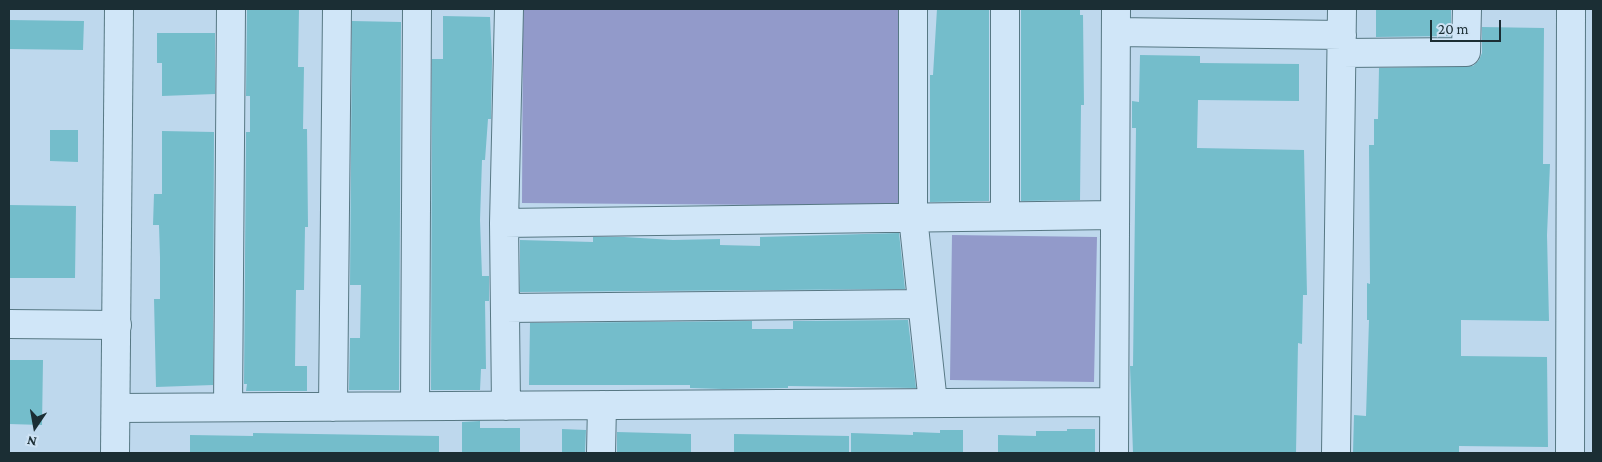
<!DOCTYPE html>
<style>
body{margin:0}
#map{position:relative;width:1602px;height:462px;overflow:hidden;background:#bed8ed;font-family:"Crimson Pro",serif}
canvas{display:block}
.frame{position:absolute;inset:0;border:10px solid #1b2e34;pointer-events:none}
.north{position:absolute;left:10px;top:402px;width:50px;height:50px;-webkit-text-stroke:4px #cde2f4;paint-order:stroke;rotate:192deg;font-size:14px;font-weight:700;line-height:20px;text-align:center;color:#1b2e34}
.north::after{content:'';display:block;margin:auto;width:18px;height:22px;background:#1b2e34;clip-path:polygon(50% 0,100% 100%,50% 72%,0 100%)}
.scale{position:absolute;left:1430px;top:20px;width:71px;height:22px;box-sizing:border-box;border:2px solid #1b2e34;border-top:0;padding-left:6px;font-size:15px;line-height:18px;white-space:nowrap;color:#1b2e34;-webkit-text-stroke:4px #cde2f4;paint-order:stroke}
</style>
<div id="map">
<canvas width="1602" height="462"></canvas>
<div class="frame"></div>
<div class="north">N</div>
<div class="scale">20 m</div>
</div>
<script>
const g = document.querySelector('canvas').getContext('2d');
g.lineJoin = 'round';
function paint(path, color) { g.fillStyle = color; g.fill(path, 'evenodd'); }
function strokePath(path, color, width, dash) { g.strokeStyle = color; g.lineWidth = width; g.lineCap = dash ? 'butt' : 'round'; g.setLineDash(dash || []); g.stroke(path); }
paint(new Path2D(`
 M523,9H900L899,206L522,203Z
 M952,235L1097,237L1094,382L950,380Z`), '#929aca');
paint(new Path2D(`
 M247,9H299L298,67H304L303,129H307L308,227H305L304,290H296L295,366H307V391H246L247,384H244L246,132H250V96H246Z
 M937,9H989V201L930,202V75H933Z
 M1021,9H1080V15H1083L1084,105H1081L1080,200L1021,201Z
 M1376,9H1451V36L1376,37Z
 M443,16L490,17L492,60L491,119H488L485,160H482L480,220L482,276H489V301H485L486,369H481L480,390H431L432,59H443Z
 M9,20L84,21L83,50L9,49Z
 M352,21L401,22L399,390H349L350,338H360L361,285H350Z
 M1482,27L1544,28L1543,164H1550L1547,235L1549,321L1461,320V356L1547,357L1548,447L1459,446V453H1353L1354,415L1366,416L1369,320H1367V283L1370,284L1369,145H1374V119H1378L1379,68L1473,66L1479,60L1482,53Z
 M157,33H215V94L162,96V63H157Z
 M1140,55L1200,56V63L1299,64V101L1198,100L1197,148L1304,150L1307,295H1303L1302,344L1298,343L1296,453H1133L1130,366H1133L1136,128H1132V101L1139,102Z
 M50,130H78V162L50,161Z
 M162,131L214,132L213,385L156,387L154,299H160V257L159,225H153L154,194H162Z
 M9,205L76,206L75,278H9Z
 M899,233L905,289L520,292V240L593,242V237H624L673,240L720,239V245L760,246V237Z
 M908,320L916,388L788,386V388L723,389L690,388V385H529L530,323L752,321V329H793V321Z
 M9,360H43L42,425L9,424Z
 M480,421V428H520V453H462V422Z
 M562,429L586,430L585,453H562Z
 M1067,429H1095V453H998V435L1036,436V431H1067Z
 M940,430H963V453H851V433L913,435V432L940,433Z
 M617,432L691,434V453H617Z
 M253,433L439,436V453H190V435L253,436Z
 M734,434L849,436V453H734Z`), '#74bdcb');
const minor = new Path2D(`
 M913,9V217L933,403
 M1005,9V216
 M1116,32L1342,35
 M1342,53L1466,52L1467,9
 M504,223L1115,215
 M505,308L922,304
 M9,324L117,325
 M415,406L417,9
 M506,406L504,223L509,9
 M228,407L231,9
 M333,407L337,9
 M117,408L1113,402
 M601,453L602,405
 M1114,453L1116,9
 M1336,453L1342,9
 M1570,453L1571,9`);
const tertiary = new Path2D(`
 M115,453L119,9`);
strokePath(minor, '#577884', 30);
strokePath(tertiary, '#577884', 30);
strokePath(minor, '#d0e6f8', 28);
strokePath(tertiary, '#d0e6f8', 28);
</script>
